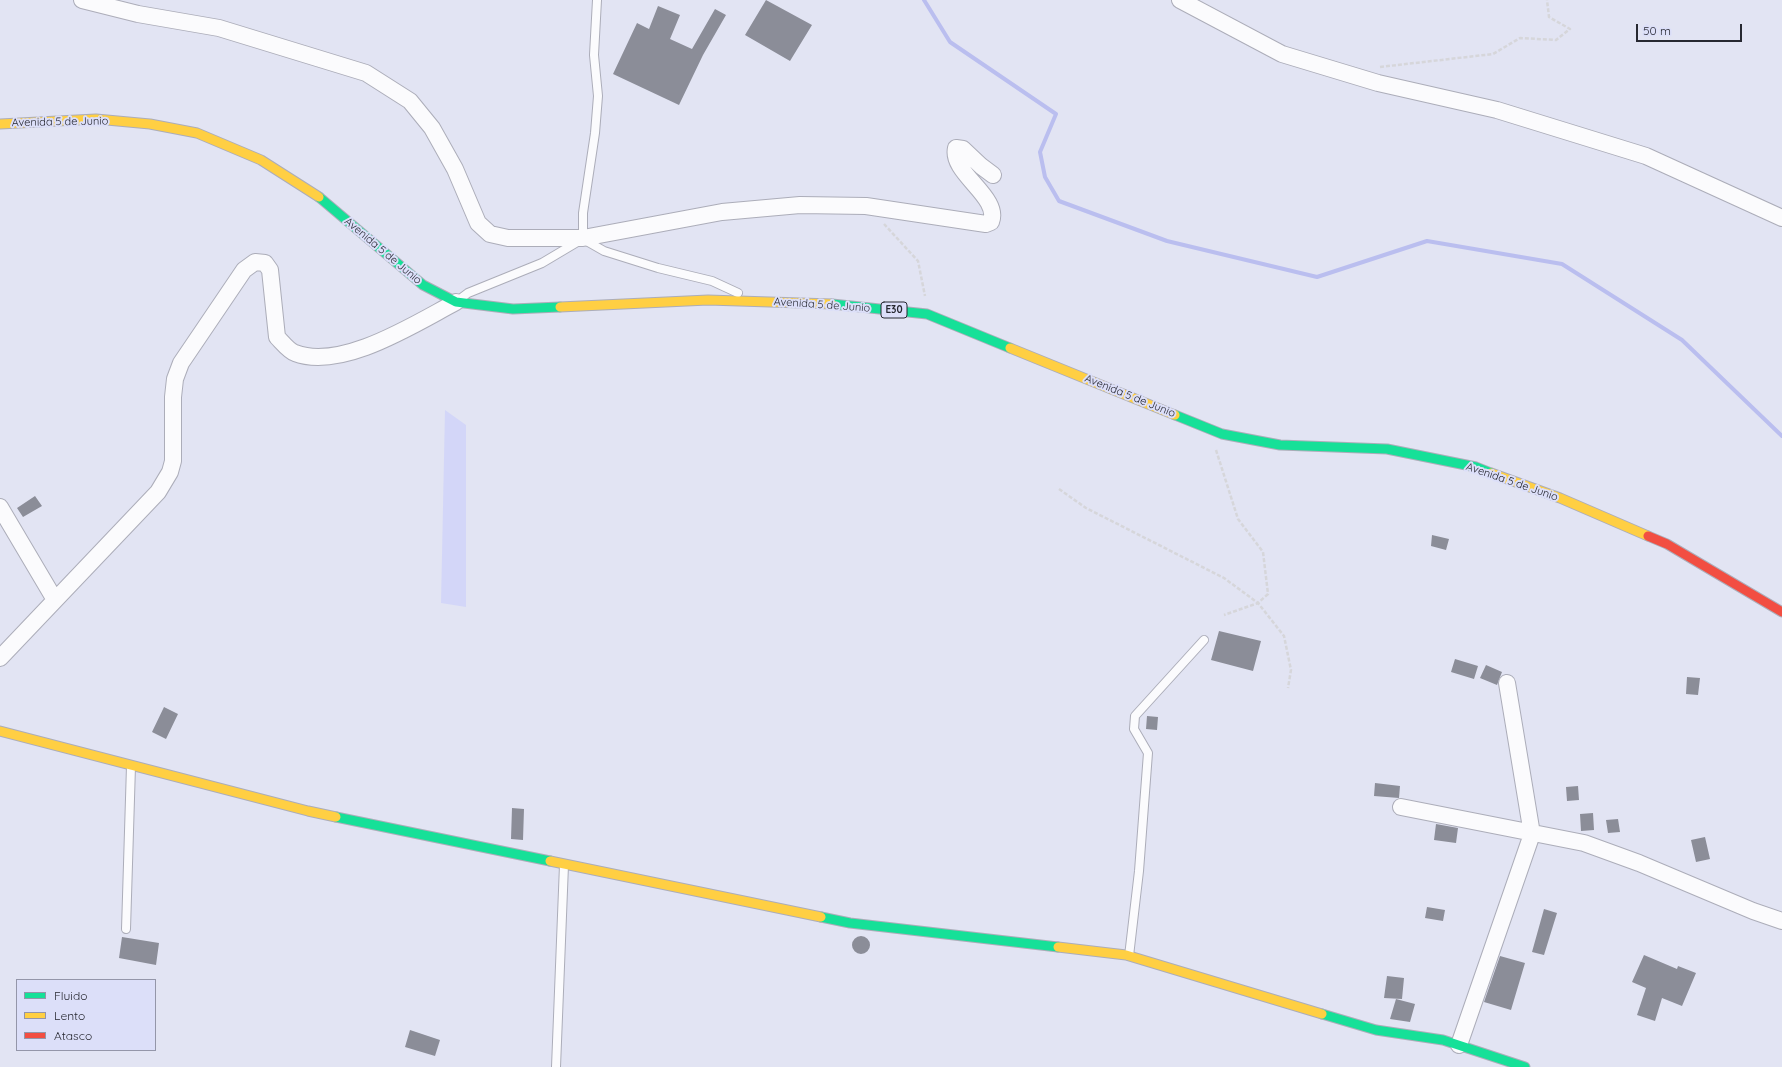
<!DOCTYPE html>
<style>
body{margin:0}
#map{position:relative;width:1782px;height:1067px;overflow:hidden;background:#e2e4f3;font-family:Quicksand,sans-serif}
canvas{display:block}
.legend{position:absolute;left:16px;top:979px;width:140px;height:72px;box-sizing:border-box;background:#dcdff9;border:1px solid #9496a9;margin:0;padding:5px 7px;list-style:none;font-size:12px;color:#272831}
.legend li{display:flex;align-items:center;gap:8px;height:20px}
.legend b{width:20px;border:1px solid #9496a9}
.scale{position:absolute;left:1636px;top:24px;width:106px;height:18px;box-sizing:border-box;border:2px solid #272831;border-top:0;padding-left:5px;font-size:12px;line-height:14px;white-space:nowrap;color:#272831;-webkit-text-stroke:3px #dcdff9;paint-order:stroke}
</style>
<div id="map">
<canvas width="1782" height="1067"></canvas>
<ul class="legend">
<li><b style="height:5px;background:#16e098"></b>Fluido</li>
<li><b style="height:5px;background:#ffcf43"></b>Lento</li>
<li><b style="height:5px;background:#f24e42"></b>Atasco</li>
</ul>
<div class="scale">50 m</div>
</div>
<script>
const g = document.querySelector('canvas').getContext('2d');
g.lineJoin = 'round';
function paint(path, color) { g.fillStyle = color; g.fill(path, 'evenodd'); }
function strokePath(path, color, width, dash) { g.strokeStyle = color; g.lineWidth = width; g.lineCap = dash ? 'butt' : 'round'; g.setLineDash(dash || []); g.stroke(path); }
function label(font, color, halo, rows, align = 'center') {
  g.font = font + ' Quicksand,sans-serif'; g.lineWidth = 4; g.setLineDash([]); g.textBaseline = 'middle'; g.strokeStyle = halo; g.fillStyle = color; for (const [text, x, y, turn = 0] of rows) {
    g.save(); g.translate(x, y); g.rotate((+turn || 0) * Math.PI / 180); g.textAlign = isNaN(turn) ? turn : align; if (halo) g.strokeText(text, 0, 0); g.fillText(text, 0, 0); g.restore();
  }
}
paint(new Path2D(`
 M445,410L466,425V607L441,603Z`), '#d3d6f8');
strokePath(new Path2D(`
 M924,0L950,42L1056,114L1040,152L1045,177L1059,201L1167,241L1317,277L1427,241L1562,264L1682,340L1782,436`), '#babeef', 4);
paint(new Path2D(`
 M766,0L812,25L790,61L745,35Z
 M658,6L680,15L670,39L692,49L715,9L726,15L703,55L679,105L613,74L637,23L649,29Z
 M35,496L42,506L23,517L17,508Z
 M1432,535L1449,539L1446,550L1431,546Z
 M1219,631L1261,641L1253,671L1211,660Z
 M1455,659L1478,666L1474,679L1451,672Z
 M1486,665L1502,672L1497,685L1480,678Z
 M1687,677L1700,678L1698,695L1686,694Z
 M164,707L178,714L166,739L152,732Z
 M1147,716L1158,717L1157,730L1146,729Z
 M1375,783L1400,786L1399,798L1374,796Z
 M1578,786L1579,800L1567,801L1566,787Z
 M512,808L524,809L523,840L511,839Z
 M1593,813L1594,830L1581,831L1580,814Z
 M1618,819L1620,832L1608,833L1606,820Z
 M1436,824L1458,828L1456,843L1434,840Z
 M1705,837L1710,859L1696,862L1691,840Z
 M1427,907L1445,910L1443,921L1425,918Z
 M1544,909L1557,913L1544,955L1532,952Z
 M852 945a9 9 0 1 1 18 0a9 9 0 1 1-18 0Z
 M122,937L159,943L156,965L119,958Z
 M1644,955L1677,969L1678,966L1696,973L1682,1006L1662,998L1655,1021L1637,1015L1646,988L1632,982Z
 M1500,956L1525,963L1511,1010L1484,1002Z
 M1387,976L1404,978L1402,999L1384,998Z
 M1396,999L1415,1004L1410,1022L1390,1019Z
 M410,1030L440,1040L435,1056L405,1047Z`), '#8b8d98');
const lane = new Path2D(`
 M583,238V213L595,133L598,96L594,55L597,0
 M583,239L604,251L658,268L712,281L738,293
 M460,299L468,293L542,263L579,241
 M126,929L131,766
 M1129,956L1139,871L1148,753L1134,729L1135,716L1204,640
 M556,1067L564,865`);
const street = new Path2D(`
 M82,0L138,14L219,28L366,73L410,101L432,128L455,169L478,223L490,234L508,238H583L722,212L800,205L866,206L986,224L991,222C1001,197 950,173 956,148L963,149L981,166L993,175
 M1180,0L1282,54L1378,83L1497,110L1646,156L1782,218
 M0,507L55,600
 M0,658L158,492L170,472L173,461V397L175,379L181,363L244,270L255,262L265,263L270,270L277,337C282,342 289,351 295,353C342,371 416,323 456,302
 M1401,807L1584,843L1639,863L1753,911L1782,921
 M1459,1045L1532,834L1507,683`);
const fast = new Path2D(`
 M319,197L423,285L456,302L513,309L560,307
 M832,304L927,314L1010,348
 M1175,415L1222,434L1280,445L1387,449L1476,467L1491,473
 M336,817L550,861
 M821,917L850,923L1058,947
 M1322,1014L1376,1030L1443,1040L1525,1067`);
const slow = new Path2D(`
 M0,124L96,119L150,124L197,133L261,160L319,197
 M560,307L708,300L832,304
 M1010,348L1175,415
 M1491,473L1560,498L1648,536
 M0,731L308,811L336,817
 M550,861L821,917
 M1058,947L1126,955L1322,1014`);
const jam = new Path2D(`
 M1648,536L1667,544L1782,612`);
strokePath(lane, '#acadb9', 10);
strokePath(street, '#acadb9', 18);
strokePath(fast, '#acadb9', 11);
strokePath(slow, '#acadb9', 11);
strokePath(jam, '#acadb9', 11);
strokePath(new Path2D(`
 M1380,67L1493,54L1520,38L1556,40L1570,29L1549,17L1547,0
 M884,224L918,261L925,296
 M1216,450L1238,519L1263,552L1268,594L1258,603L1224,615
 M1059,489L1086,508L1224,578L1258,603L1284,636L1291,670L1288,688`), '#d6d6da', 2.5, [4, 2]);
strokePath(lane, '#fbfbfd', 8);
strokePath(street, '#fbfbfd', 16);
strokePath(fast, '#16e098', 9);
strokePath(slow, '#ffcf43', 9);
strokePath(jam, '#f24e42', 9);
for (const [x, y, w] of [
 [894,310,26]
]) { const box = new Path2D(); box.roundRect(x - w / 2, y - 8, w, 16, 3); g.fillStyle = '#dcdff9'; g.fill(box); strokePath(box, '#272831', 1); }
label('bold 10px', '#272831', null, [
 ["E30",894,310]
]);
label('11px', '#272831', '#dcdff9', [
 ["Avenida 5 de Junio",60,122,-1],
 ["Avenida 5 de Junio",383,251,40],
 ["Avenida 5 de Junio",822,305,4],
 ["Avenida 5 de Junio",1130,396,22],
 ["Avenida 5 de Junio",1512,482,19]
]);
</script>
